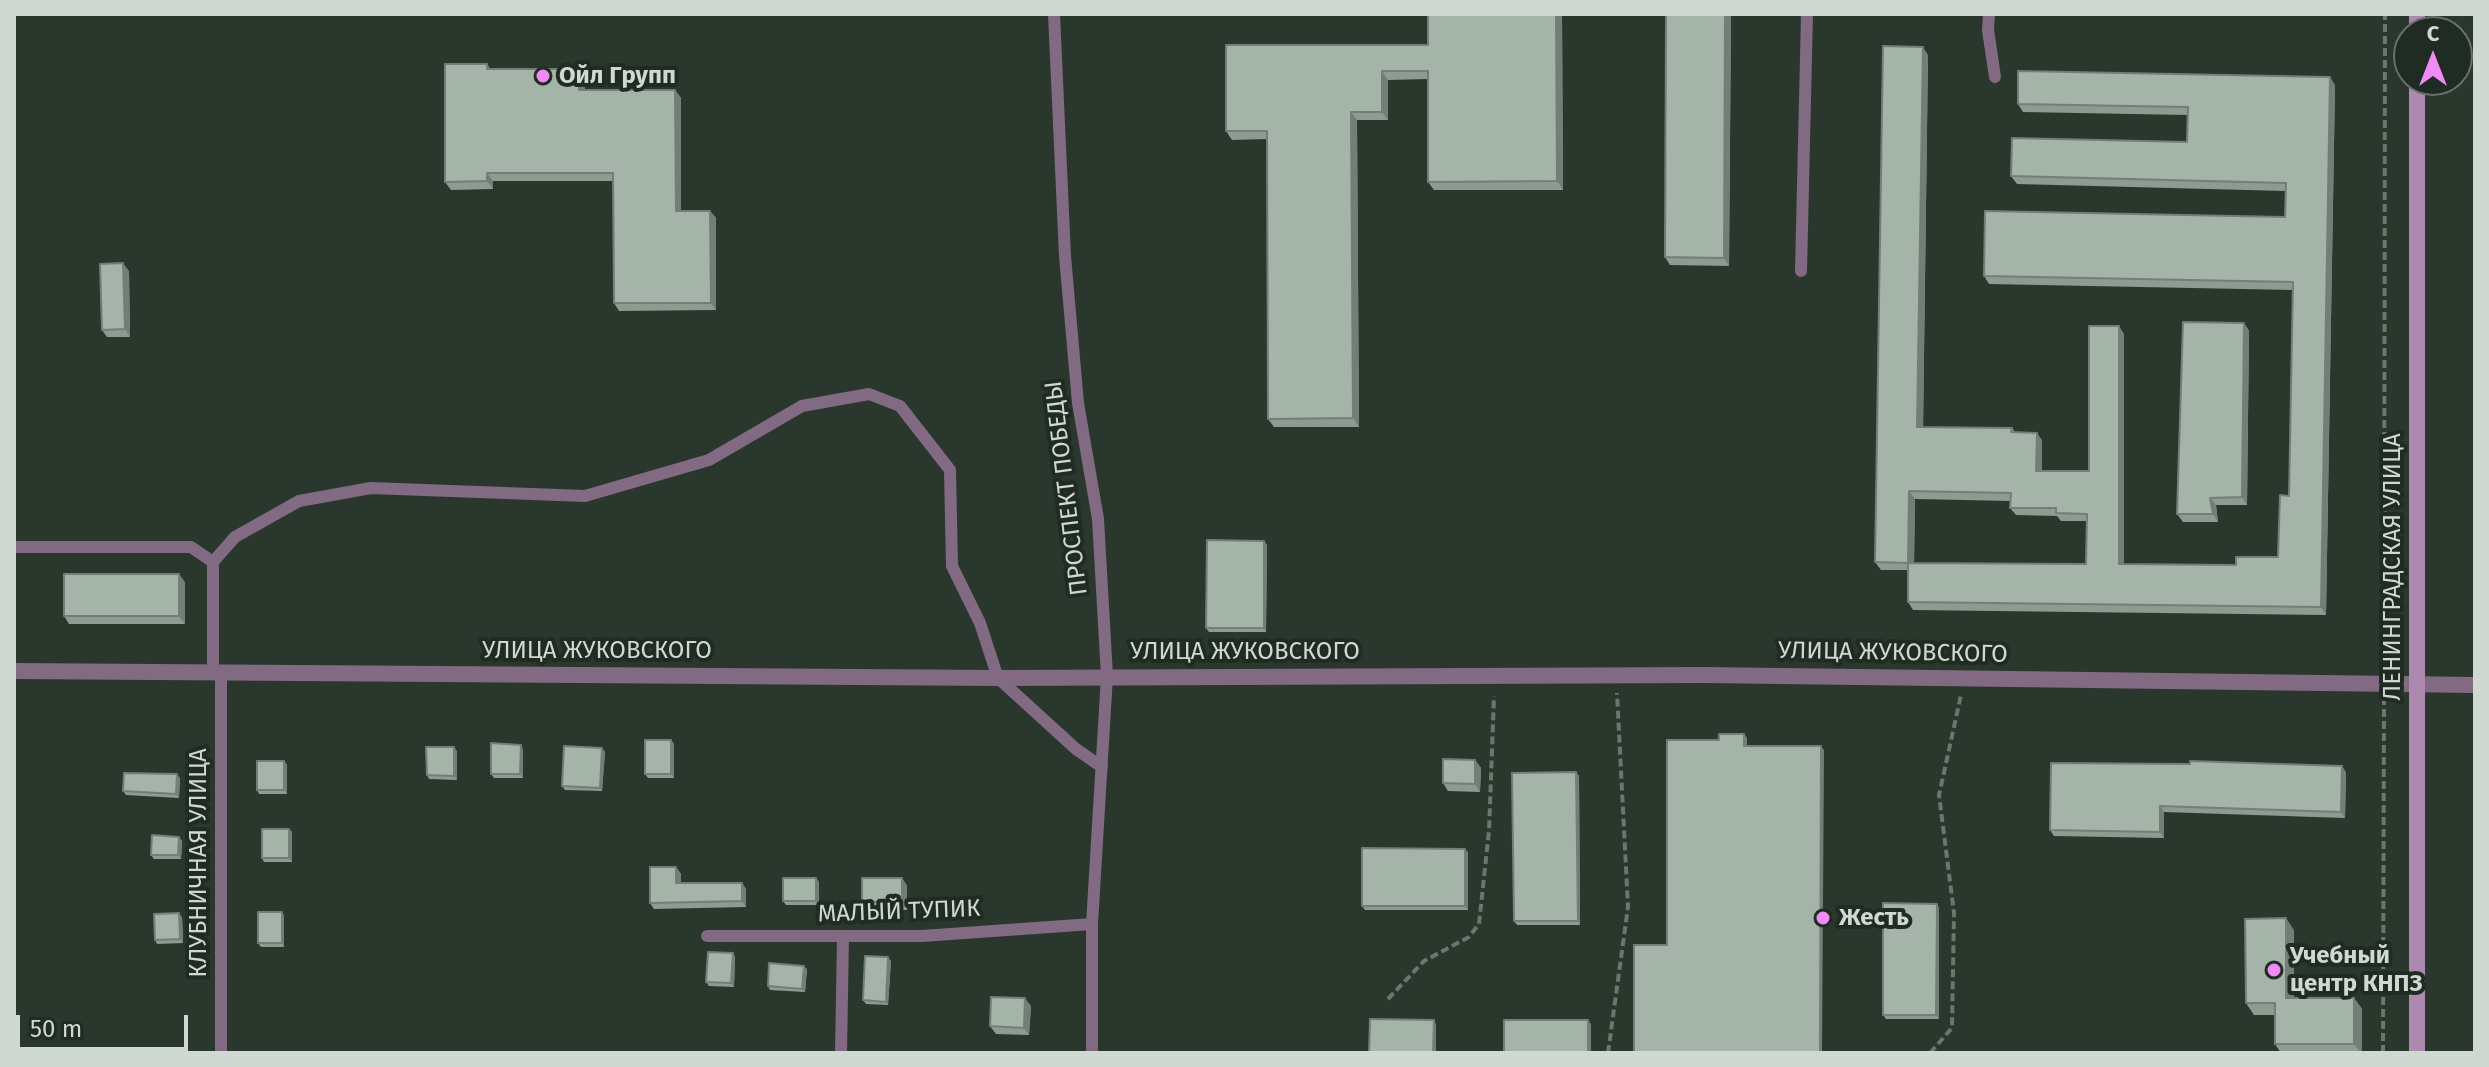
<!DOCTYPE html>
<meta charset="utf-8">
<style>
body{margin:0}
#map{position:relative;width:2489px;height:1067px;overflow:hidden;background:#2a372d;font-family:"Fira Sans",sans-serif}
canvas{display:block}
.frame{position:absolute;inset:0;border:16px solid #d0d8d2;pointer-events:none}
.north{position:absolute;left:2393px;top:16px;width:80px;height:80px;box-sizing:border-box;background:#202c23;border:2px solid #667169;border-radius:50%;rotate:0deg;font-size:22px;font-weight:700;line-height:32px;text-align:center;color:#d0d8d2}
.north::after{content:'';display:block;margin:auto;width:28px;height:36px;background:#f08bf5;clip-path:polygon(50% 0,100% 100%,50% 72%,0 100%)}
.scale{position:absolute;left:16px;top:1015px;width:172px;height:36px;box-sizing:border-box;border:4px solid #d0d8d2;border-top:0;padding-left:10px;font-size:24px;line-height:28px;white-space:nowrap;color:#d0d8d2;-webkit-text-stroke:6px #202c23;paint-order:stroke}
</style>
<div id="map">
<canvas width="2489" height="1067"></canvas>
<div class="frame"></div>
<div class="north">С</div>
<div class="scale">50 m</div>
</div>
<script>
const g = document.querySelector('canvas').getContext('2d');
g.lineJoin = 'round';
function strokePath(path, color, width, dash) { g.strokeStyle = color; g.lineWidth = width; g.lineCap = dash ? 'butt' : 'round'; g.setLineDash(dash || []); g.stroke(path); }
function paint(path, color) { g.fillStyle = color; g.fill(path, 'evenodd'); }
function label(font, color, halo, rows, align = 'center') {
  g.font = font + ' "Fira Sans",sans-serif'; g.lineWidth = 8; g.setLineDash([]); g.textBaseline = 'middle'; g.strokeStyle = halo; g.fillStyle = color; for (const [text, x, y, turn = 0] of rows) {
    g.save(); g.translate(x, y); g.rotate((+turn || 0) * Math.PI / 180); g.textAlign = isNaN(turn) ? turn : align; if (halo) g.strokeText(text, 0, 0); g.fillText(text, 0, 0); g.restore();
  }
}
strokePath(new Path2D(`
 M2384,668L2385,14
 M1388,999L1424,961L1469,937L1479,924L1489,831L1494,696
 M1608,1053L1628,907L1617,693
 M1930,1053L1952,1028L1954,913L1939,795L1961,695
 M2383,1053L2384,700`), '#6b766d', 4, [8, 4]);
strokePath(new Path2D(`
 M1054,14L1065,256L1078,403L1098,519L1107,676L1092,924V1053
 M1989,14L1988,30L1995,77
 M1801,271L1807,14
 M14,547H191L213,562V672
 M213,562L235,537L299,501L371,488L585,496L709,460L802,406L869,394L900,406L950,470L952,566L980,623L998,678L1076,749L1102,767
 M221,672V1053
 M707,936H922L1092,924
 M841,1053L843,937`), '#826a83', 12);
strokePath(new Path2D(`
 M14,671L998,678L1704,675L2475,685`), '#826a83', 16);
strokePath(new Path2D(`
 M2417,14V32
 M2417,80V1053`), '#ae89af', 16);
paint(new Path2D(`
 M1428,14H1562L1563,190H1434L1428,182V79L1388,80V120H1357L1359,427H1274L1268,419L1267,139L1232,140L1226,131L1428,45Z
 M1666,14H1731L1729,266L1670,265L1665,257Z
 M1928,55L1923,427L2012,428L2015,432L2042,440V471H2089L2124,334V564L2236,565L2278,557L2289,496L2293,290L1989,284L1984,276L2285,217V191L2017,184L2011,176L2187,142V115L2023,112L2018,104L2335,85L2326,615L1913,610L1908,602V570H1881L1875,562ZM1915,499L2011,501L2010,508L2016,515L2057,516L2061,521H2086V564L1914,563Z
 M487,64L490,69L585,76V90H675L681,98V211H710L716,218V310L619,311L614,303L613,181H493V189L451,190L445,182Z
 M129,271L130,337H107L102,330Z
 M2244,323L2249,331L2247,505H2216L2218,522H2183L2177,514Z
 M1264,541L1267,545L1266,632H1209L1206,628Z
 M185,582V624H69L64,616Z
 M671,740L674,744V778H648L645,774Z
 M602,748L605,752L602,791L565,790L562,786Z
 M523,749V778H494L491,774Z
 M457,751V780L429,779L427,775Z
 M1475,760L1481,768L1480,792L1448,791L1443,783Z
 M284,761L287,765V794H259L257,790Z
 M2051,763L2346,772L2345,818L2164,812V838L2054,836L2050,830Z
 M1576,772L1579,776L1580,925H1517L1514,921Z
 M180,778L179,798L126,795L123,791Z
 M289,829L292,832V862H264L262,858Z
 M179,837L182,841L181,859H154L151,855Z
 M1468,852V910H1365L1362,906Z
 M676,867L681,874V883H742L746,889V907L654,909L650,903Z
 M816,878L819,882V905H786L783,901Z
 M902,878L907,886V910H867L862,902Z
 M1937,904L1939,908V1019H1886L1883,1015Z
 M282,912L284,916V947H261L258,943Z
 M182,917L183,943L157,944L155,940Z
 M2294,930V998H2354L2362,1009V1053H2281L2275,1044V1015H2254L2246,1003Z
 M733,953L735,957L734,987L709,986L706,982Z
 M891,961L888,1005L866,1004L863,1000Z
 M807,969L805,992L770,990L768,986Z
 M1031,1006L1029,1035L996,1034L990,1026Z`), '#8d9b90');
paint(new Path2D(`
 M1556,14H1562L1563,190L1557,181Z
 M1725,14H1731L1729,266L1724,258Z
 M1923,47L1928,55L1923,435L1917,427Z
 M579,69L585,76V98L579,90Z
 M1382,71L1388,80V120L1382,112Z
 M2330,77L2335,85L2326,615L2321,607Z
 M675,90L681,98V219L676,211Z
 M1351,112L1357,120L1359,427L1353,418Z
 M487,173L493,181V189L487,181Z
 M710,211L716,218V310L711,303Z
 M123,263L129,271L130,337L125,329Z
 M2244,323L2249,331L2247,505L2242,497Z
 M2119,326L2124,334V572L2119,564Z
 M2037,433L2042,440V479L2036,471Z
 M1909,491L1915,499L1914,570L1908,563Z
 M2210,498L2216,505L2218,522L2213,514Z
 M1264,541L1267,545L1266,632L1264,628Z
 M179,574L185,582V624L179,616Z
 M1744,734L1747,738V750L1744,746Z
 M671,740L674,744V778L671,774Z
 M521,745L523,749V778L520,774Z
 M1821,746L1824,750L1822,1053H1820Z
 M454,747L457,751V780L454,776Z
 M602,748L605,752L602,791L600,788Z
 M1475,760L1481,768L1480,792L1475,784Z
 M284,761L287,765V794L284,790Z
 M2342,766L2346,772L2345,818L2341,812Z
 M1576,772L1579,776L1580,925L1578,921Z
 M177,774L180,778L179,798L176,794Z
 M2160,806L2164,812V838L2160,832Z
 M289,829L292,832V862L289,858Z
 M179,837L182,841L181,859L178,855Z
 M1465,849L1468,852V910L1465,906Z
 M676,867L681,874V889L676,883Z
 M816,878L819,882V905L816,901Z
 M902,878L907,886V910L902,902Z
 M742,883L746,889V907L742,901Z
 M1937,904L1939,908V1019L1936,1015Z
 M282,912L284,916V947L282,943Z
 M179,913L182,917L183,943L180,939Z
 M2286,918L2294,930V1009L2286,998Z
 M733,953L735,957L734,987L731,983Z
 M888,957L891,961L888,1005L886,1002Z
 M804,966L807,969L805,992L802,989Z
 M1025,998L1031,1006L1029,1035L1024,1028Z
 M2354,998L2362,1009V1053H2361L2354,1044Z
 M1434,1020L1436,1024V1053H1433Z
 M1588,1020L1591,1024V1053H1588Z`), '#737e76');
const building = new Path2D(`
 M1428,14H1556L1557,181L1428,182V71H1382V112H1351L1353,418L1268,419L1267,131H1226V45H1428Z
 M1666,14H1725L1724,258L1665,257Z
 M1883,46L1923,47L1917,427L2012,428L2011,432L2037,433L2036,471H2089V326H2119V564L2236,565V557H2278L2280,495L2289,496L2293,282L1984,276L1985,211L2285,217L2286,183L2011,176L2012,138L2187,142L2188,107L2018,104V71L2330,77L2321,607L1908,602V563L1875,562ZM1909,491L2011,493L2010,508H2056V513L2087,514L2086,564L1908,563Z
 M445,64H487V69H579V90H675L676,211H710L711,303H614L613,173H487V181L445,182Z
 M123,263L125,329L102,330L100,264Z
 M2183,322L2244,323L2242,497L2210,498L2213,514H2177Z
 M1207,540L1264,541V628H1206Z
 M64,574H179V616H64Z
 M1719,734H1744V746H1821L1820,1053H1634V945H1667V740H1719Z
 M645,740H671V774H645Z
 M491,743L521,745L520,774H491Z
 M564,746L602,748L600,788L562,786Z
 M426,747H454V776L427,775Z
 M1443,759L1475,760V784L1443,783Z
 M257,761H284V790H257Z
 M2190,761L2342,766L2341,812L2160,806V832L2050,830L2051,763L2190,764Z
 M1576,772L1578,921H1514L1512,773Z
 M124,773L177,774L176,794L123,791Z
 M262,829H289V858H262Z
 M152,835L179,837L178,855H151Z
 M1362,848L1465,849V906H1362Z
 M650,867H676V883H742V901L650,903Z
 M783,878H816V901H783Z
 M862,878H902V902H862Z
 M1883,903L1937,904L1936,1015H1883Z
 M258,912H282V943H258Z
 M179,913L180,939L155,940L154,914Z
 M2286,918V998H2354V1044H2275V1003H2246L2245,919Z
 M708,952L733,953L731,983L706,982Z
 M865,956L888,957L886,1002L863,1000Z
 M769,963L804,966L802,989L768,986Z
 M991,997L1025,998L1024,1028L990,1026Z
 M1370,1019L1434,1020L1433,1053H1369Z
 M1504,1020H1588V1053H1504Z`);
paint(building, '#a4b4a8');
strokePath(building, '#737e76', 2);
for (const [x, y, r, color] of [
 [543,76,8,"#f08bf5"],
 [1823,918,8,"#f08bf5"],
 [2274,970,8,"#f08bf5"]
]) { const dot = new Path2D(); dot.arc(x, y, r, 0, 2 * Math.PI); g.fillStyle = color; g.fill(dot); strokePath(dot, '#202c23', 3); }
label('bold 24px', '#d0d8d2', '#202c23', [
 ["Ойл Групп",559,76],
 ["Жесть",1839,918],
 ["Учебный",2290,956],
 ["центр КНПЗ",2290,984]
], 'left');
label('24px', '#d0d8d2', '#202c23', [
 ["ПРОСПЕКТ ПОБЕДЫ",1067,488,-97],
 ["ЛЕНИНГРАДСКАЯ УЛИЦА",2393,567,-90],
 ["УЛИЦА ЖУКОВСКОГО",597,651],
 ["УЛИЦА ЖУКОВСКОГО",1245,652],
 ["УЛИЦА ЖУКОВСКОГО",1893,653,1],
 ["КЛУБНИЧНАЯ УЛИЦА",199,863,-90],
 ["МАЛЫЙ ТУПИК",899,912,-2]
]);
</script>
